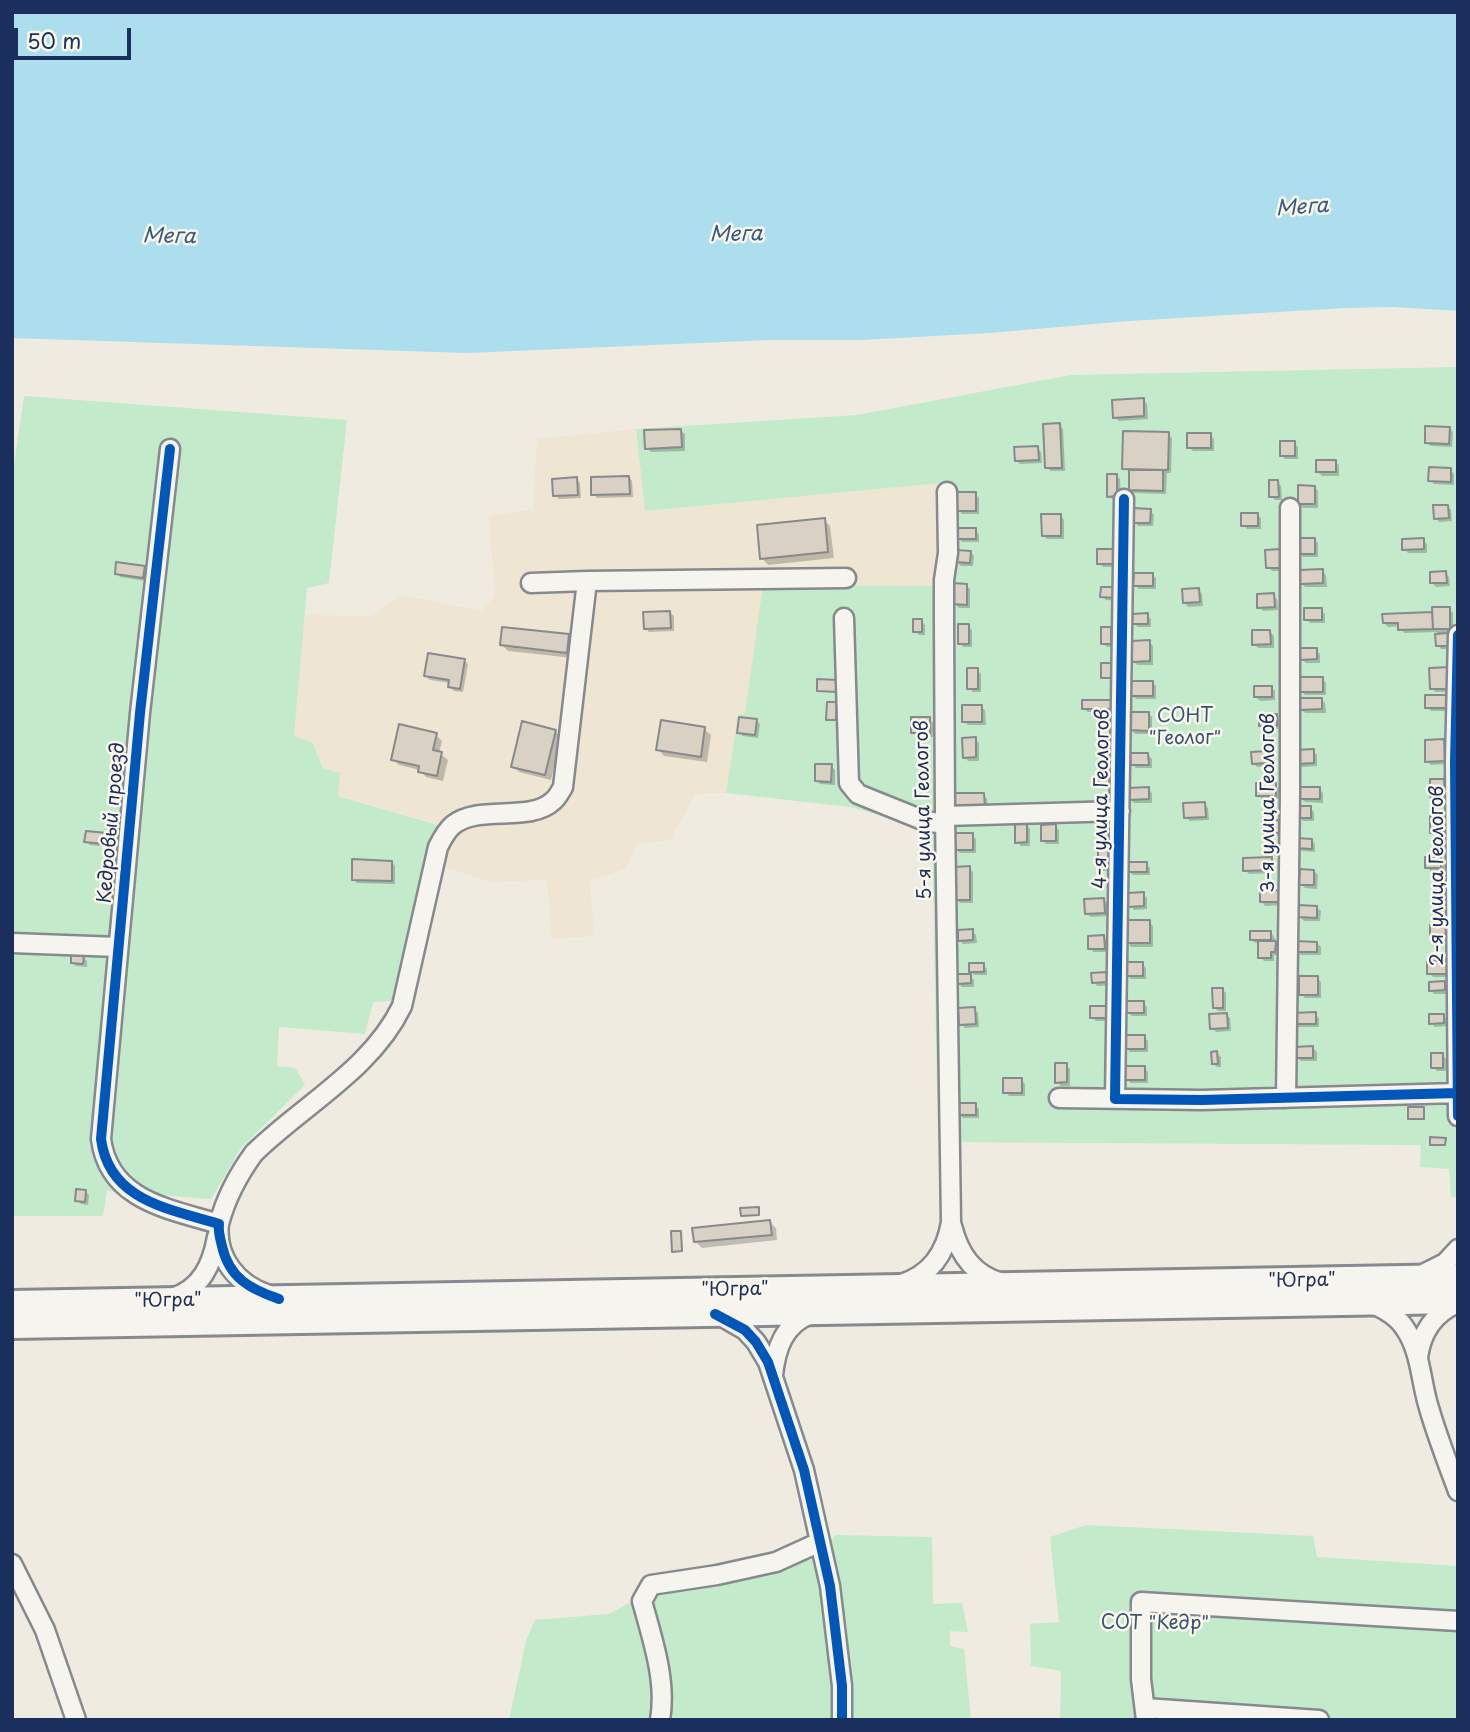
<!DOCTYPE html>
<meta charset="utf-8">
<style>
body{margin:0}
#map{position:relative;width:1470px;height:1732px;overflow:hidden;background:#efebe1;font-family:"Playpen Sans",sans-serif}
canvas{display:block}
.frame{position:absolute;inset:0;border:14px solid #1b2f5e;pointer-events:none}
.scale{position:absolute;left:14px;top:28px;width:117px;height:32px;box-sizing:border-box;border:4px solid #1b2f5e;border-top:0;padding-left:9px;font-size:21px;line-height:24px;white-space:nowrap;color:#1b2f5e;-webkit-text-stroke:5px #fbf7ec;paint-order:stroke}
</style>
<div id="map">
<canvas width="1470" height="1732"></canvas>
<div class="frame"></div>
<div class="scale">50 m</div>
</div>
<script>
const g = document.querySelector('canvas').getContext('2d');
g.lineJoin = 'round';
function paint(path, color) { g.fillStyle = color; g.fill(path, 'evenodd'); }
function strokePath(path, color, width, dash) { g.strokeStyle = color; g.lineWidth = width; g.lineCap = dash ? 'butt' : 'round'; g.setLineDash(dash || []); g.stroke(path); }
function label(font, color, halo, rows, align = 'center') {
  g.font = font + ' "Playpen Sans",sans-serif'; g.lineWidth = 5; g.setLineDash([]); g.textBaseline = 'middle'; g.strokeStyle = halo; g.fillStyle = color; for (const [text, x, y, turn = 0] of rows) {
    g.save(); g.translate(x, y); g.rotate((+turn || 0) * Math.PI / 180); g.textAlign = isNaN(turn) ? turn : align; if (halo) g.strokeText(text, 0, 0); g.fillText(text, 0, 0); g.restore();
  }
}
paint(new Path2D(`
 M636,429L645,511L952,482L957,492L953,586L745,714L738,716L726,793L696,794L670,840L636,844L625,869L590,880L594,936L552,939L547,880L491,882L428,861L438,824L337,795L313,743L294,736L304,615L372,616L401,595L483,611L495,594L489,516L533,509L537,439Z`), '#eee6d2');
paint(new Path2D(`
 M1458,367V1197H1451L1449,1169L1420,1167L1421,1145L938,1142L932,830L850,807L726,793L738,715L745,713L763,585L952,586L957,492L952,482L645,511L636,429L857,415L1071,375Z
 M24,396L347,420L329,583L307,588L294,736L313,743L323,768L340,773L338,796L438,825L393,1001L373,1002L365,1034L279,1027L277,1066L295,1068L305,1085L241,1148L211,1199L107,1191L103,1216H12V479Z
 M1086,1525L1313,1536L1317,1557L1458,1566V1720H1060L1061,1671L1031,1666L1030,1624L1059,1622L1050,1537Z
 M835,1535L932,1537L933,1604L962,1603L968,1632L950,1631V1646L964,1649L971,1720H509L526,1641L535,1620L609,1614L654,1590L745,1581L792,1562L820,1558Z`), '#c3eaca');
paint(new Path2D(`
 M12,12H1458V311L1392,307L1345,308L1129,321L989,333L861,340H770L467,353L12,338Z`), '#acdeed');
paint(new Path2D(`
 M1143,400L1147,404L1148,419L1119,421L1115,417Z
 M1059,425L1063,429L1065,471H1051L1047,468Z
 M1449,428L1453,432L1452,447L1431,446L1427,443Z
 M681,431L685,434V451L651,452L647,448Z
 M1168,434L1172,438L1171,473H1167L1166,494L1134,493L1130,489L1131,472L1124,468Z
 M1210,435L1214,439V451H1193L1189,447Z
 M1294,443L1298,447V459H1285L1281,455Z
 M1037,448L1041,452L1042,463L1020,464L1016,460Z
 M1335,462L1339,465V476H1322L1318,472Z
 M1451,470L1454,474V485L1434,484L1430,480Z
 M1116,475L1120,479L1121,500H1113L1109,496Z
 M629,477L632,481L633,497L597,498L593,494Z
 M576,479L580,483L581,498L559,499L555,495Z
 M1277,482L1281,486L1282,500H1275L1271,496Z
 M1314,487L1318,491V508H1303L1299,504Z
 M975,494L979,498V514H962L959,510Z
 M1447,506L1451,510L1452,521L1439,522L1436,518Z
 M1150,511L1154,515L1153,526H1138L1135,522Z
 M1257,515L1261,518V529H1247L1243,525Z
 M1061,516L1064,520V539H1047L1043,535Z
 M824,520L830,526L834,558L768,565L762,558Z
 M975,530L979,534V542H962L958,538Z
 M1314,539L1318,543V557H1303L1299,553Z
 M1423,540L1427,544V553H1408L1404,549Z
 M1099,551L1119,567H1103L1099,563Z
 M1279,551L1283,555L1284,571H1272L1268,567Z
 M970,552L974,556L973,566H961L957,562Z
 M144,568L148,572L146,581L120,577L117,573Z
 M1322,571L1326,575L1327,587H1305L1301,583Z
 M1445,573L1449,577L1450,586L1436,587L1432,583Z
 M1152,575L1156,578V589H1139L1135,585Z
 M966,585L970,589V608H959L955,604Z
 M1117,589L1120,601L1106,600L1102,596Z
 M1198,590L1202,594L1203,606L1188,607L1185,603Z
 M1273,595L1277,599L1278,610L1263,611L1259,607Z
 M1449,609L1453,613V632H1444L1451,639L1452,649H1441L1438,645L1437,632L1404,633L1400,626L1388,627L1384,623V615L1434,614Z
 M1321,610L1325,614V623H1310L1306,619Z
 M670,613L674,616V631L649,632L645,628Z
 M1147,615L1151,619V627H1138L1134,624Z
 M921,621L925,625V635H919L915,631Z
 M968,626L972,630V647H963L960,643Z
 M1111,629L1114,633V647H1107L1103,643Z
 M1270,632L1274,636V648H1258L1254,644Z
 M568,636L574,642L573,658L508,651L502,645Z
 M1149,642L1153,646V665H1137L1133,661Z
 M1316,650L1320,654V663H1306L1302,659Z
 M464,660L468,664L463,692L454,691L450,687V683L430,680L426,676Z
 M977,670L981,674V692H973L969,688Z
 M1453,673V692H1435L1432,688Z
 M1322,679L1326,683V695H1305L1301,691Z
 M1152,682L1156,686V699H1136L1132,695Z
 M1271,687L1275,691V700L1260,701L1256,697Z
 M1445,697L1449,701V711H1431L1427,707Z
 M1321,699L1325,703L1326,713H1305L1301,709Z
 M1112,701L1116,712H1088L1084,709Z
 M836,704L837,721H829L828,719Z
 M981,707L985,710L986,725H968L964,721Z
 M1148,714L1152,717V734H1135L1131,730Z
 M1276,715L1280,719V729L1264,730L1260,726Z
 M929,719L933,723V737L917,736L913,732Z
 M756,720L760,724L758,738L743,736L739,733Z
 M704,729L711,735L707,762L664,756L658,749Z
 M555,731L561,738L551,780L519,772L513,766Z
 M436,735L442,741L439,753L448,760L443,781L426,777L420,770L399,765L393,759Z
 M975,739L979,743V761H968L965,757Z
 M1444,741L1448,745V764L1431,765L1427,761Z
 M1313,751L1317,755V766L1302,767L1298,763Z
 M1266,753L1270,757V767H1257L1253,763Z
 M1148,755L1152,759V768H1136L1132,764Z
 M831,766L835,770V785L820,784L817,780Z
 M1116,775V788H1105L1101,784Z
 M1444,781L1448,785V800H1436L1432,796Z
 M1275,785L1279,789V799H1262L1258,795Z
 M1148,789L1152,793V803H1134L1130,799Z
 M1319,789L1323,793V803L1305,802L1301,798Z
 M983,795L987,799L988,812H959Z
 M1204,804L1208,808L1209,820L1190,821L1186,817Z
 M1310,808L1314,812V821H1303L1299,817Z
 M1444,818L1448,821V836H1436L1432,832Z
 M1278,821L1282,825V836H1268L1264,832Z
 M1026,825L1030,829V846H1021L1017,842Z
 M1055,826L1059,830V844H1046L1042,840Z
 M106,835L110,839L109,847L90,845L86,841Z
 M972,835L976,839V853H960L956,849Z
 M1311,840L1315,844V852L1302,851L1298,847Z
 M1114,846L1115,871H1103L1099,867Z
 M1271,859L1275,862V873L1249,874L1245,870Z
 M1440,859L1444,863V871H1431L1427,868Z
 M392,862L395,866V884L357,883L353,879Z
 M1146,864L1150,868V875H1133L1129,871Z
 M969,868L973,872V903H960L956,899Z
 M1314,871L1318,875L1317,889L1305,888L1301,884Z
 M1280,892L1284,905L1265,906L1262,902Z
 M1448,892L1452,903H1439L1435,900Z
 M1143,894L1147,898V909L1134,910L1130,906Z
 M1104,900L1108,904V916L1091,917L1087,914Z
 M1317,908L1321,911L1320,921H1304L1300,917Z
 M1149,922L1153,926V947H1131L1128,943Z
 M1445,926L1449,930V938H1436L1432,934Z
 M972,931L976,935L977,943L963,944L960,940Z
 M1271,932L1279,946V955H1274V961H1264L1260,957V943H1255L1252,939Z
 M1103,937L1107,941L1108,952H1094L1090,949Z
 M1317,943L1321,947V955H1301L1297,951Z
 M83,957L87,961V967L76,966L72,962Z
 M1447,962L1451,966V977H1433L1429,973Z
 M1142,964L1146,968V979H1131L1127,975Z
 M983,965L987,969V975H974L970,971Z
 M1107,974L1110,978L1111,985L1097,986L1094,982Z
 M970,976L974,980V987H962L958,983Z
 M1317,978L1321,982V998H1305L1301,994Z
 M1444,983L1448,987V994H1434L1431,990Z
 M1222,989L1226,993V1011H1218L1214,1007Z
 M1144,1003L1147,1007V1016H1132L1128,1012Z
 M1108,1008L1112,1021H1096L1092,1017Z
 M974,1009L978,1013L979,1027L965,1028L961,1024Z
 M1315,1014L1319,1018V1027H1299L1295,1023Z
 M1226,1015L1230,1018L1231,1031L1216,1032L1212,1028Z
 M1443,1016L1447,1019V1026L1435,1027L1431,1023Z
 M1144,1037L1148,1041V1052H1130L1127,1048Z
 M1313,1048L1317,1052V1061H1301L1297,1057Z
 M1217,1053L1221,1057V1067H1217L1213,1063Z
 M1442,1055L1446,1059L1447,1071H1437L1433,1067Z
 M1066,1065L1070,1069V1086H1061L1057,1082Z
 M1144,1068L1148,1072V1083H1131L1127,1079Z
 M1021,1080L1025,1084V1096H1009L1005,1092Z
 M975,1105L979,1109V1118H963L959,1114Z
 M1424,1109L1425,1120L1410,1119Z
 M85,1191L89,1195L88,1205L81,1204L77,1200Z
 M770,1222L776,1228L777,1240L702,1248L695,1241Z
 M681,1232L683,1252H675L673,1251Z`), '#0003');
const building = new Path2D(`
 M1144,398V416L1113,418L1112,400Z
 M1060,423L1062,468H1045L1043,424Z
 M1425,426L1450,427L1449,444L1425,443Z
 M681,429L682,447L645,449L644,430Z
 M1123,431L1169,432L1168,470L1122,469Z
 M1187,433H1211V448H1187Z
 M1280,441H1295V456H1280Z
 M1038,446L1039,460L1015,461L1014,447Z
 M1316,460H1336V472H1316Z
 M1429,467L1451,468V482L1428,481Z
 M1129,470H1163V491L1129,490Z
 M1107,474H1117V496L1107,497Z
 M629,476L630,494L591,495V477Z
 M577,477L578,495L553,496L552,479Z
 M1269,480H1278L1279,497H1269Z
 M1298,485L1315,486V504H1298Z
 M957,492H976V511H957Z
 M1433,505H1448L1449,518L1434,519Z
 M1133,508L1151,509L1150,523H1133Z
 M1241,513H1258V526H1241Z
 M1041,514H1061V536H1042Z
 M825,518L828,552L760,559L757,525Z
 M957,528H976V539H957Z
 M1297,538H1315V554H1298Z
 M1424,538V549L1402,550V539Z
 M1097,549H1116L1115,564H1097Z
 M1280,549L1281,568H1266L1265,550Z
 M956,550L971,551L970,563L955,562Z
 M116,562L145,566L143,578L115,574Z
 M1323,569V583L1300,584L1299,570Z
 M1446,571L1447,583H1430V572Z
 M1134,573H1153V586H1133Z
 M953,583L967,584V605L953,604Z
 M1101,587H1117V598L1100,597Z
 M1199,588L1200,602L1183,603L1182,589Z
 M1274,593L1275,607L1257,608V594Z
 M1432,607H1450V629H1433Z
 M1304,608H1322V620H1304Z
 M670,611L671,628L644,629L643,612Z
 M1432,612L1433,629L1398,630V623H1383L1382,614Z
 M1148,613V624H1132V614Z
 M913,619H922V632H913Z
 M958,624H969V644H958Z
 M502,627L569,634L567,653L500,645Z
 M1101,627H1111V644H1101Z
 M1252,630H1270L1271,644L1252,645Z
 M1448,633V646H1436L1435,634Z
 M1150,640V661L1132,662L1131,641Z
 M1300,648H1317V659L1300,660Z
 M428,653L465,659L460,689L448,687L449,680L424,676Z
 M1101,663H1115V678H1101Z
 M1450,667V689H1430L1429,668Z
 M967,668H978V689H967Z
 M1299,677H1323V692H1300Z
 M817,679L838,680V692L817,691Z
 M1130,681H1153V696H1130Z
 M1254,686H1272V697H1254Z
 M1425,695H1446V708H1425Z
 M1299,698H1322V709L1300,710Z
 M1082,700H1113V709H1082Z
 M827,702H837L836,720H826Z
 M962,705H982V722H962Z
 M1130,712H1149V731L1130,730Z
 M1259,714H1277V726H1259Z
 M739,717L757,719L755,735L737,733Z
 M911,717H930V733H911Z
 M661,720L705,727L701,757L656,750Z
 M522,721L556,730L545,775L511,767Z
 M399,724L437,733L433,750L442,752L437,776L418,772L419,766L391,760Z
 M1102,735H1113V752H1103Z
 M976,737V757L963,758L962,738Z
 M1444,739L1445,761L1425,762V740Z
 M1314,749V763L1297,764L1296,750Z
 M1267,751V763L1252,764L1251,752Z
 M1130,753H1148L1149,765H1131Z
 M815,764H832L831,782L815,781Z
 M1099,770H1113V784L1099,785Z
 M1430,779H1444L1445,797H1430Z
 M1256,783H1276V796H1256Z
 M1149,787V799L1128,800V788Z
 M1299,787H1320V799H1299Z
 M953,793H984L985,809H953Z
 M1205,802L1206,817L1184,818L1183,803Z
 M1297,806H1311V818H1297Z
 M1430,816H1445V832L1430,833Z
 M1262,820H1279V833H1263Z
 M1015,823H1027V842L1015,843Z
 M1056,824V841H1041V825Z
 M86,831L107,833L105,844L84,842Z
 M955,833H973V850H955Z
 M1296,838L1312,839V849L1296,848Z
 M1098,840H1111L1112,867L1098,868Z
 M1272,857V870L1243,871V858Z
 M1425,857H1441V868H1425Z
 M352,859L392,861V881L352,880Z
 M1127,862H1147V872H1127Z
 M970,866V900H955L954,867Z
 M1300,869L1314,870V885H1299Z
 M1281,890V902H1260V891Z
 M1448,890L1449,900H1434L1433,891Z
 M1144,892V906L1128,907V893Z
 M1104,898L1105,913L1085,914L1084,899Z
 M1298,905L1317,906V918L1298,917Z
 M1126,920H1150V943H1126Z
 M1430,925H1445L1446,934L1430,935Z
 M973,929V940L958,941V930Z
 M1250,931H1271V940H1250Z
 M1104,935L1105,949H1088V936Z
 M1258,941H1276L1275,952H1271V958H1258Z
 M1295,941L1317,942V952H1295Z
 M71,954L84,955L83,964L71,963Z
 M1447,960V974H1427V961Z
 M1125,962H1143V976H1126Z
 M969,963H984V972H969Z
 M1107,972V982L1092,983L1091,973Z
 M956,974H971V983L957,984Z
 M1299,976H1318V995H1299Z
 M1445,981V990L1429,991V982Z
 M1212,988H1223V1008H1213Z
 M1126,1001H1144V1013H1126Z
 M1090,1006H1108L1109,1018H1090Z
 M975,1007L976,1024L959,1025L958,1008Z
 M1316,1012V1024H1294L1293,1013Z
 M1227,1013L1228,1028L1210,1029L1209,1014Z
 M1429,1014H1444V1023L1429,1024Z
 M1125,1035H1145V1049H1125Z
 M1313,1046V1058H1295V1047Z
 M1217,1051L1218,1064H1212L1211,1052Z
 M1431,1053H1443V1068H1431Z
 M1055,1063H1067V1082L1055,1083Z
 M1125,1066H1145V1080H1125Z
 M1003,1078H1022V1093H1003Z
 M957,1103H976V1115H957Z
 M1408,1107H1424V1119H1408Z
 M1430,1137L1446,1138L1445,1145H1430Z
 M76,1189L86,1190L85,1202L75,1201Z
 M759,1207V1215L741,1216L740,1208Z
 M770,1220L772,1235L694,1242L692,1228Z
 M671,1231H681L682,1251L672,1252Z`);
paint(building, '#d9d2c4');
strokePath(building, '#86898d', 2);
const minor = new Path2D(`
 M170,449L140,713L101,1139C109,1201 170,1209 219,1224C215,1258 238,1285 269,1295
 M531,583L587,581
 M844,618L849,783L858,794L925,821L945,824
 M1458,635L1455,762L1458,1116
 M945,816L1120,811
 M12,943L118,947
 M1059,1098L1202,1100L1458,1093
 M1286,1098L1290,794V508
 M1115,1099L1124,499
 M219,1224C226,1197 238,1175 254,1153C303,1105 372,1069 402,1006L438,847C442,839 446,831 453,825C479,804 530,823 553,801C557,798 560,792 563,787L587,581L846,578
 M952,1226C959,1254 973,1275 1002,1283
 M1421,1275L1445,1263L1458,1249
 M901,1284C931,1275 946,1253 951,1222L945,816L944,622V580L948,553L947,492
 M172,1298C201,1289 212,1265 217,1237
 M1372,1304C1385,1309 1399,1318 1406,1330C1421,1353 1421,1383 1429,1408C1437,1436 1448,1464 1458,1491
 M719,1315L745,1330L756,1342L768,1362L804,1470L830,1586L842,1686V1720
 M1418,1358C1421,1333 1434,1313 1458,1303
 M773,1375C776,1348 784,1324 811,1314
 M12,1564L45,1630L76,1720
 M1145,1708L1319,1720
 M660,1720C667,1681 652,1638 642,1601L651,1585L717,1575L776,1562L820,1542
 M1146,1720L1141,1679V1602L1458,1621`);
const highway = new Path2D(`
 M12,1304L1458,1278
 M12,1325L1458,1300`);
strokePath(minor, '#86898d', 23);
strokePath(highway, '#86898d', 32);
strokePath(minor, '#f5f4ef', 18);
strokePath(highway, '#f5f4ef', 26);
strokePath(new Path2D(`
 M170,449L140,713L101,1139C109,1201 170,1209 219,1224C218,1232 220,1238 222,1246C229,1278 250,1289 279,1299
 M1124,499L1115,1099L1202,1100L1458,1093
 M1458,635L1455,762L1458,1116
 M715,1314L745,1330L756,1342L768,1362L804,1470L830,1586L842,1686V1720`), '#0057b8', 10);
label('19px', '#355470', '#fbf7ec', [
 ["СОНТ",1185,717],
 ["\"Геолог\"",1185,739],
 ["СОТ \"Кедр\"",1155,1624]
]);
label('19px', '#1b2f5e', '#fbf7ec', [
 ["4-я улица Геологов",1102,799,-89],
 ["3-я улица Геологов",1269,803,-90],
 ["5-я улица Геологов",924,810,-91],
 ["Кедровый проезд",112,823,-85],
 ["2-я улица Геологов",1438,876,-90],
 ["\"Югра\"",1302,1281,-1],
 ["\"Югра\"",735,1290,-1],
 ["\"Югра\"",168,1301,-1]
]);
label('italic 21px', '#385983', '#fbf7ec', [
 ["Мега",1302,208,-4],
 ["Мега",736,235,-1],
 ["Мега",169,237,1]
]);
</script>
